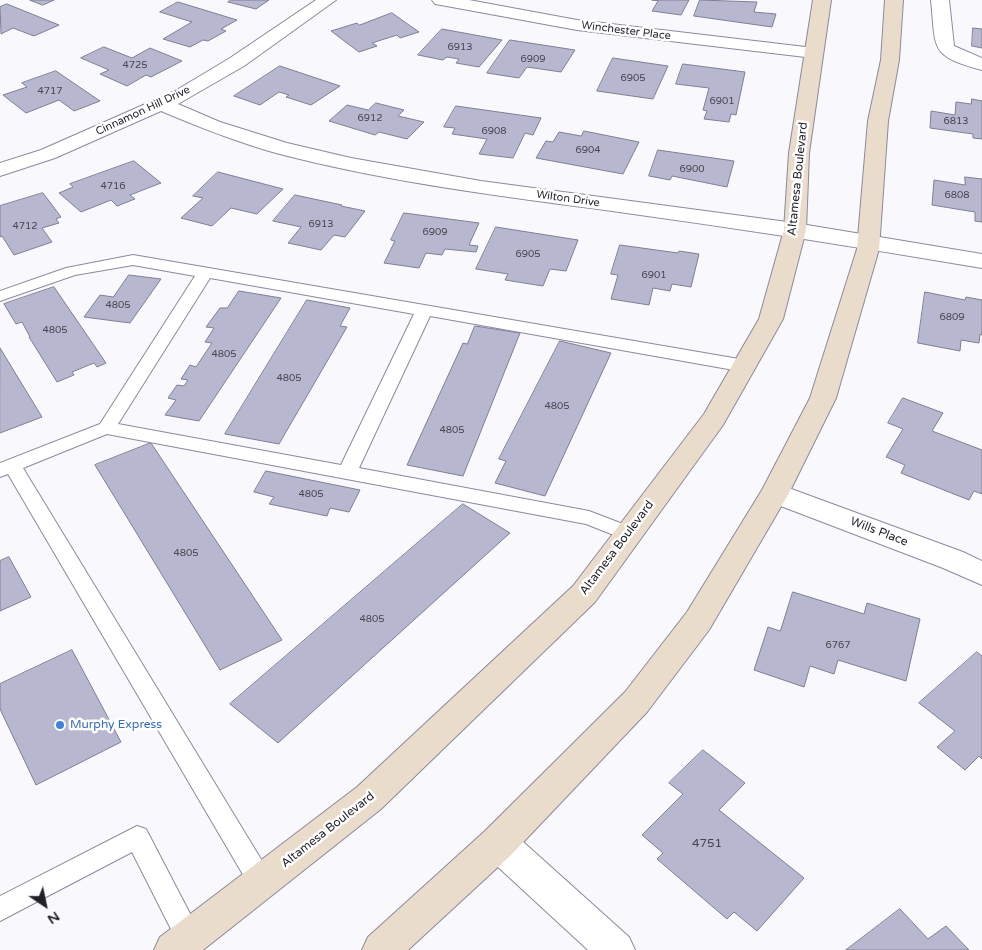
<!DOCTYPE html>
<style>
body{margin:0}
#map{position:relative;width:982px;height:950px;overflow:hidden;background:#f9f8fd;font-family:"Varela Round",sans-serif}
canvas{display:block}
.north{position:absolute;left:20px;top:880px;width:50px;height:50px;-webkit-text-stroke:4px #fff;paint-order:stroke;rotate:146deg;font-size:14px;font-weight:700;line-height:20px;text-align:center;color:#211f28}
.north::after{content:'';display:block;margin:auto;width:18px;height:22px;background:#211f28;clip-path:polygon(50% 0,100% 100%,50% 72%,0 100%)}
</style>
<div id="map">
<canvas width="982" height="950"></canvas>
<div class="north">N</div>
</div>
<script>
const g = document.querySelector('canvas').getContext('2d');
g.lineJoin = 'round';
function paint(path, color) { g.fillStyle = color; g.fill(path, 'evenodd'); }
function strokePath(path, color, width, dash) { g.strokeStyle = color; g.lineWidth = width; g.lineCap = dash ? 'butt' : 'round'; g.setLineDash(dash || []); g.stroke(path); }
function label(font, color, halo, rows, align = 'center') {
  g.font = font + ' "Varela Round",sans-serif'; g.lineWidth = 5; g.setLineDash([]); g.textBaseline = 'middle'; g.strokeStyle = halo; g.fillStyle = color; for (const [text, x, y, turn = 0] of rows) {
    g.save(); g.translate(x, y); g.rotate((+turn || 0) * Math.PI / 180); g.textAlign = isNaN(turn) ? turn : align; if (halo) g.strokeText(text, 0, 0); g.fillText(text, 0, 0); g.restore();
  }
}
const building = new Path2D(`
 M30,0H54L43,5Z
 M231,0H269L256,9L228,2Z
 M652,0H689L681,15L652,11L658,1Z
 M700,0L757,2L754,12L776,14L772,27L694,16Z
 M178,2L237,20L221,29L226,31L208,41L203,40L190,47L163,39L192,22L160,12Z
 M7,4L59,25L34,36L13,28L1,34L0,7Z
 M392,13L419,32L400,38L397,35L372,43L377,46L359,52L331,31L357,23L359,25Z
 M973,28L982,29V48L972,46Z
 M442,29L502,40L479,67L456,63L459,59L447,57L443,60L418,55Z
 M510,40L575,50L561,72L527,67L519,78L487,73Z
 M104,47L132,58L150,48L182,61L151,77L146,75L127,86L100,74L109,70L81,58Z
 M613,58L668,66L653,99L597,91Z
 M683,64L745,72L736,115L731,114L729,122L704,119L707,111L703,110L709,88L676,84Z
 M280,66L340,86L311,105L286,97L289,95L279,92L260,105L234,96Z
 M56,71L100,101L74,111L59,100L26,113L3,95L27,87L22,83Z
 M972,99L982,101V139L973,138V134L930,128L931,111L955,115L956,102L971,104Z
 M376,103L404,110L398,116L424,122L407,139L379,132L375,135L329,121L347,105L368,110Z
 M456,106L541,118L533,135L525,133L513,158L479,154L487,139L452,134L455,128L444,127Z
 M584,131L639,142L623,174L536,158L546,141L553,142L559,132L581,136Z
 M658,150L734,161L727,187L672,176L670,180L649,176Z
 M134,161L161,183L130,195L135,199L117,206L111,200L81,212L59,193L73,187L70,184Z
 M218,172L283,189L257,214L231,208L212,226L181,218L203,198L193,196Z
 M965,177L982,179V222L975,221V212L932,205L934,180L965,185Z
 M43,193L61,217L56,219L59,223L42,228L52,242L14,255L2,236L0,237V206Z
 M295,195L342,205L341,206L365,211L345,237L334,235L321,250L288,243L301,227L273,221Z
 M404,213L479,223L469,245L478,246L476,252L445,249L442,255L426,253L419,268L384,263L395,241L391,240Z
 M496,227L578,240L566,271L550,269L543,286L505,280L508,274L476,269Z
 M620,245L678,253L679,251L699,254L691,287L672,284L670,291L653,288L649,305L611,299L618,275L611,274Z
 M129,275L161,279L130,323L84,317L100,295L113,297Z
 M54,287L106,363L97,367L94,363L72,372L74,375L57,382L29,337H30L22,322L16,324L4,304Z
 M239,291L281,298L199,421L165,415L176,400L168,398L177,385L184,386L188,380L181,379L190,365L196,367L212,343L205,342L214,328L206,327L220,308H227Z
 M925,292L965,300L966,297L982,300V335L980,334L979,343L961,340L960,351L918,343Z
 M307,300L350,308L340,326L347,327L279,444L225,434Z
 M475,326L520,333L463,476L407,465L463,343L467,344Z
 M560,341L611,353L545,496L495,483L506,461L499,459Z
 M0,348L42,417L0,433Z
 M903,398L943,413L932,431L982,450V494L974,491L969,500L901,473L905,465L886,457L903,429L888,423Z
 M151,443L282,640L220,670L95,465Z
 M266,471L360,490L349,512L330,508L327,516L269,504L274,497L254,492Z
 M463,504L510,533L278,743L230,704Z
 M9,557L31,597L0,611V561Z
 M793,592L864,614L867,603L920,619L906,681L838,660L834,674L810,666L804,687L754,670L768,627L780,631Z
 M72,650L121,742L36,785L0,709V684Z
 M977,652L982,656V759L979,756L965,770L937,747L955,731L919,703Z
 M703,750L745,783L719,810L804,878L757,931L734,912L727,919L657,859L663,853L642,835L683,794L669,783Z
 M900,909L928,939L946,926L969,950H846Z`);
paint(building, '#b7b8cf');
strokePath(building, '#7e7f95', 1);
const lane = new Path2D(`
 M133,255L745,360L751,362L754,366L751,370L745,372L430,316L359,468L589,511L636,529L639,534L636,539L629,541L586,524L107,434L23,468L270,874L273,882L270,890L261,894L252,890L8,474L0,477V463L100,424L195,276L133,265L75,275L0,301V291L66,268ZM210,278L414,314L341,465L118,424Z
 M137,826L146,829L198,929L202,938L198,947L190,950L180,947L132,852L0,921V896Z`);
const street = new Path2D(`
 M316,0H336L244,66L178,104L220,122L287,143L351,158L481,181L795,223L982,254V268C859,247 736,228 612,211C500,196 386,182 276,153C237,142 199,127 161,111L55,158L0,176V163L41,150L175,91L230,58Z
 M432,0H469L577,20L814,48L820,49L823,53L820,57L814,58L577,30L441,5L435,4Z
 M931,0H949L954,46L982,58V70C929,56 936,49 931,0Z
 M775,483L963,552L982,561V585L943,568L765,500L761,493L765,486Z
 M498,827L511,831L629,937L635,950H588L485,855L480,843L485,831Z`);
const secondary = new Path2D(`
 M813,0H831L809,153L806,230L783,319L723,425L595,602L381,809L203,950H154L160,937L357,787L573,586L704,414L759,319L784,230L789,153Z
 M885,0H903L899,60L888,121L879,249L836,398L789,493L709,630L647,712L511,855L408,950H362L368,937L485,831L625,692L687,612L762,490L810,398L857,249L868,121L881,60Z`);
strokePath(lane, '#8c899f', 2);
strokePath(street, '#8c899f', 2);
strokePath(secondary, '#8c899f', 2);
paint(lane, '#fff');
paint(street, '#fff');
paint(secondary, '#eadcca');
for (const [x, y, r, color] of [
 [60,725,5,"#3f7fe0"]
]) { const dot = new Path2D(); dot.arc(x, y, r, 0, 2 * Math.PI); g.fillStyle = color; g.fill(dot); strokePath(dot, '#fff', 2); }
label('10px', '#464552', null, [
 ["6913",460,47],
 ["6909",533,59],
 ["4725",135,65],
 ["6905",633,78],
 ["4717",50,91],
 ["6901",722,101],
 ["6912",370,118],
 ["6813",956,121],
 ["6908",494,131],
 ["6904",588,150],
 ["6900",692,169],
 ["4716",113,186],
 ["6808",957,195],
 ["6913",321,224],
 ["4712",25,226],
 ["6909",435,232],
 ["6905",528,254],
 ["6901",654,275],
 ["4805",118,305],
 ["6809",952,317],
 ["4805",55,330],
 ["4805",224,354],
 ["4805",289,378],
 ["4805",557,406],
 ["4805",452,430],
 ["4805",311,494],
 ["4805",186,553],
 ["4805",372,619],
 ["6767",838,645]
]);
label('11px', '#211f28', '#fff', [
 ["Winchester Place",626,31,7],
 ["Cinnamon Hill Drive",143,111,-25],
 ["Wilton Drive",568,199,8]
]);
label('12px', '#211f28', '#fff', [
 ["Altamesa Boulevard",798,179,-84],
 ["Wills Place",879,532,21],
 ["Altamesa Boulevard",617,548,-53],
 ["Altamesa Boulevard",328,830,-38]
]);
label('12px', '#366cbe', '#fff', [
 ["Murphy Express",70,725]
], 'left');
label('12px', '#464552', null, [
 ["4751",707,844]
]);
</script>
